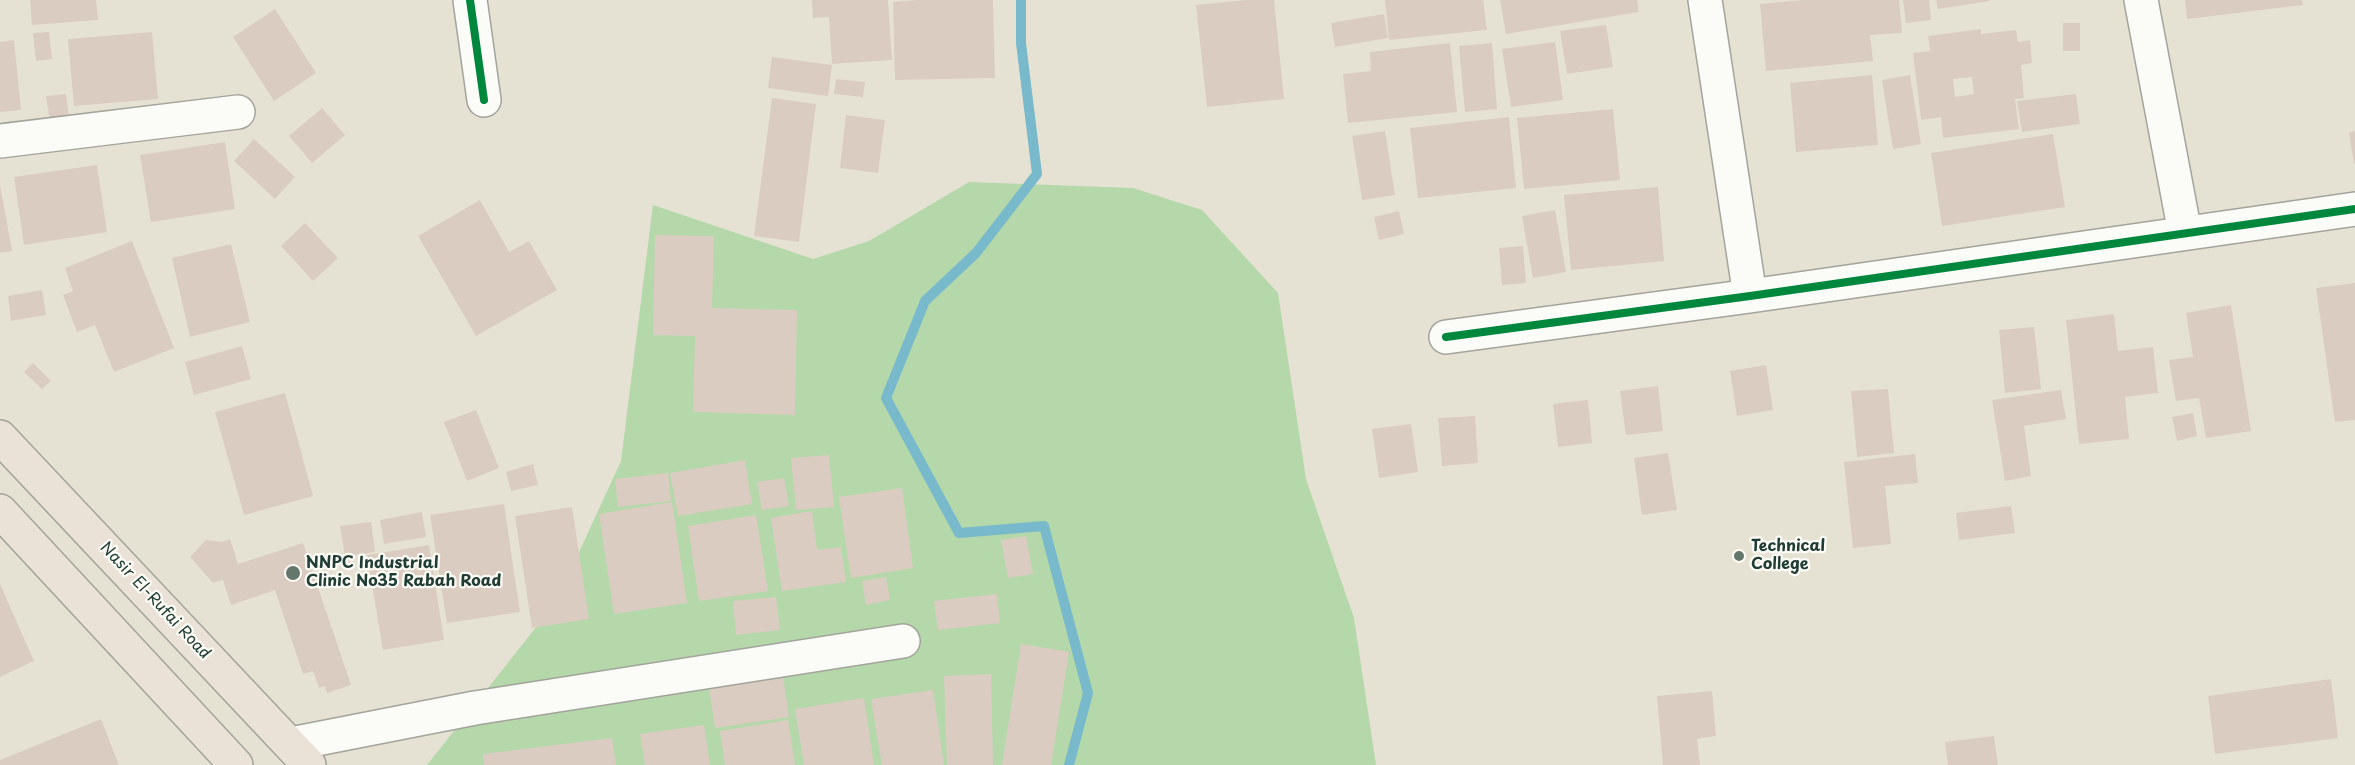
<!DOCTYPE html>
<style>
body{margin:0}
canvas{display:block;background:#e6e2d3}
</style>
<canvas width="2355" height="765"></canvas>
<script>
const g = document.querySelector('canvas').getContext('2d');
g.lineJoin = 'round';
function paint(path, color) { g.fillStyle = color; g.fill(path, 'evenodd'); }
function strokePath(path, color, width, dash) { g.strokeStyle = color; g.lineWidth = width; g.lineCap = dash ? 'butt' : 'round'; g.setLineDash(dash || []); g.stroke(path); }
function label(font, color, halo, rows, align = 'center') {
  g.font = font + ' "Playpen Sans",sans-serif'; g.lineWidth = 4.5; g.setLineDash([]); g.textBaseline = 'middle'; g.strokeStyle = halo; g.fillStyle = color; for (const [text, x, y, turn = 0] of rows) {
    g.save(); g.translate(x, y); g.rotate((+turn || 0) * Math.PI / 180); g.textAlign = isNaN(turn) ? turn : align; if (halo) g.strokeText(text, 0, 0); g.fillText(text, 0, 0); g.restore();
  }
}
paint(new Path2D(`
 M969,182L1133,188L1202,210L1278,293L1306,479L1354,618L1376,765H427L556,602L621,461L653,205L813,259L869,241Z`), '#b4d8aa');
strokePath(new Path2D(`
 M1021,0V43L1037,174L976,253L925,301L886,398L959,533L1044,526L1088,693L1069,765`), '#78bacb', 10);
paint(new Path2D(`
 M30,0H96L98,20L32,25Z
 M812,0H888L892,60L832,64L829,17L813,18Z
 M916,0H993L995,78L895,80L893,2Z
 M1246,0H1274L1284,99L1207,107L1196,5Z
 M1385,0H1483L1487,30L1389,40Z
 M1500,0H1637L1639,12L1506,34Z
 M1803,0H1899L1902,33L1870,35L1873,61L1766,71L1760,4Z
 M1903,0H1929L1931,20L1906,23Z
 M1936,0H1989V1L1938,9Z
 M2185,0H2302L2303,5L2187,19Z
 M275,9L316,73L274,101L233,37Z
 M1384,14L1388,38L1335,47L1331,23Z
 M2063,23H2080V51H2063Z
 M1606,25L1613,67L1567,74L1560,31Z
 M1981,29V34L2016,30L2018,42L2030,40L2032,63L2021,65L2024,98L2015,99L2019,129L1943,138L1941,117L1921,120L1913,53L1930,51L1928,36ZM1972,77L1974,94L1955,97L1953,79Z
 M49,32L52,59L36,61L33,33Z
 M152,32L158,99L74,106L68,39Z
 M14,40L21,110L0,112V42Z
 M1555,42L1563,100L1511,107L1502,49Z
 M1450,43L1457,112L1348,123L1343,74L1371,71L1370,52Z
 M1492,43L1497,109L1465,112L1459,46Z
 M772,57L832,65L828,96L768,88Z
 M1872,75L1878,145L1796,152L1790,83Z
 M1910,75L1921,144L1893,149L1882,80Z
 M836,79L865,82L863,97L834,94Z
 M66,94L69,118L50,121L46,96Z
 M2076,94L2080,124L2022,132L2017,101Z
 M772,98L816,104L799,242L754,236Z
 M322,108L345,135L312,163L289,136Z
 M1613,109L1620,180L1524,189L1517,118Z
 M846,115L885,120L878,173L840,168Z
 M1509,117L1516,188L1418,198L1410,128Z
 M1385,131L1395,195L1362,200L1352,136Z
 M2355,131V164H2354L2349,133Z
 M2053,134L2065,207L1942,226L1931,153Z
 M254,139L295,177L275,199L234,161Z
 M225,142L235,209L151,222L140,155Z
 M97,165L107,232L24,245L14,177Z
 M0,185L12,251L0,253Z
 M1658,187L1664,261L1571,270L1564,195Z
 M480,200L509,252L529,241L557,290L476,336L418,236Z
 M1555,210L1566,272L1533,278L1522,216Z
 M1399,211L1404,234L1379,240L1374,217Z
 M305,223L338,258L313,281L281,246Z
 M655,235L714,236L712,308L797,310L795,415L693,412L695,336L653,335Z
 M132,241L174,348L114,372L95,325L77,332L63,295L73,291L65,268Z
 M231,244L250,322L190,337L172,258Z
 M1523,246L1526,283L1502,285L1499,248Z
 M2355,283V420L2335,422L2316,288Z
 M42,290L46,315L11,321L8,296Z
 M2231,305L2251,431L2206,438L2199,398L2176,401L2169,360L2193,357L2186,313Z
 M2114,314L2118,351L2153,347L2158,393L2125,397L2129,439L2079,444L2066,320Z
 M2034,327L2041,389L2005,393L1999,330Z
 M242,346L251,379L194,395L185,362Z
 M33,363L51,381L42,389L24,372Z
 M1766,365L1773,410L1737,416L1730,371Z
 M1658,386L1663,431L1626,435L1620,391Z
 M1888,389L1894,453L1857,457L1851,391Z
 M2061,390L2066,419L2024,426L2031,476L2005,481L1992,400Z
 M285,393L313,496L244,515L215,412Z
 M1588,400L1592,443L1558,447L1553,404Z
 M476,410L499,468L467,481L444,422Z
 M2193,413L2197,436L2177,441L2172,417Z
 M1475,416L1478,463L1442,466L1438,418Z
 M1411,424L1418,472L1379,478L1372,429Z
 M1668,453L1677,510L1642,515L1634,458Z
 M1915,454L1918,483L1885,486L1891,544L1853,548L1844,462Z
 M829,455L834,507L796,510L791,458Z
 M745,460L752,504L678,516L670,473Z
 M533,464L538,485L511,491L506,472Z
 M668,473L671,501L618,507L615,479Z
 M784,478L789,506L762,510L757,482Z
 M902,488L913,568L851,578L839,497Z
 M672,502L687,603L614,614L599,514Z
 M504,504L520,612L447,623L430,515Z
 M2011,506L2015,533L1959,540L1956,513Z
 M572,507L589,619L532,628L515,516Z
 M812,511L817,550L841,547L846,582L782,591L771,518Z
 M422,512L426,537L384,544L380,520Z
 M756,515L768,591L699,601L688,526Z
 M371,522L375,552L345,556L340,526Z
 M1026,536L1033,574L1008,578L1001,540Z
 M230,539L238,564L303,543L351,685L327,693L325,686L319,688L313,671L303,674L275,590L231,605L223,580L213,583L190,557L206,540L222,542Z
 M429,545L444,640L383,650L367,555Z
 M886,577L890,600L866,605L862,581Z
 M0,584L34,661L0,677Z
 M997,594L1000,623L938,630L934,601Z
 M776,597L780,630L736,635L733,601Z
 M1021,644L1069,652L1051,765H1002Z
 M991,674L993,765H947L944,676Z
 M783,677L789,717L715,728L709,688Z
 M2331,679L2338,738L2215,754L2208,696Z
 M933,690L944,765H882L871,699Z
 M1712,691L1716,736L1697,739L1700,765H1663L1657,696Z
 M864,698L874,765H804L795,709Z
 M101,719L119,765H0V760Z
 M788,720L795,765H725L720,731Z
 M704,725L710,765H645L640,734Z
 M1994,736L1998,765H1948L1945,742Z
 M612,738L616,765H484L483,754Z`), '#dbccc2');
const minor = new Path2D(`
 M470,0L484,100
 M1705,0L1750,296
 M2141,0L2185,233
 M0,141L238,112
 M1446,337L1750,296L2355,209
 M291,744L475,708L903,641`);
const major = new Path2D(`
 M0,437L309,765
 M0,511L236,765`);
strokePath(minor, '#a3a49b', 36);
strokePath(major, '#a3a49b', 36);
strokePath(minor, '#fbfbf8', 33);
strokePath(major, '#eae2d6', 33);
strokePath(new Path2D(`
 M470,0L484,100
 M1446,337L1750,296L2355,209`), '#00873e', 8);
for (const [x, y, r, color] of [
 [1739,556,6,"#65776c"],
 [293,573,8,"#65776c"]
]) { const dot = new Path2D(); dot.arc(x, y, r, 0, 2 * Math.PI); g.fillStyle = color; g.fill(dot); strokePath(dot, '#fdfcf7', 2); }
label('bold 16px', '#1f3d34', '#fdfcf7', [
 ["Technical",1751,547],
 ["College",1751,565],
 ["NNPC Industrial",306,564],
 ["Clinic No35 Rabah Road",306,582]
], 'left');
label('16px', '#1f3d34', '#fdfcf7', [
 ["Nasir El-Rufai Road",155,601,47]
]);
</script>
